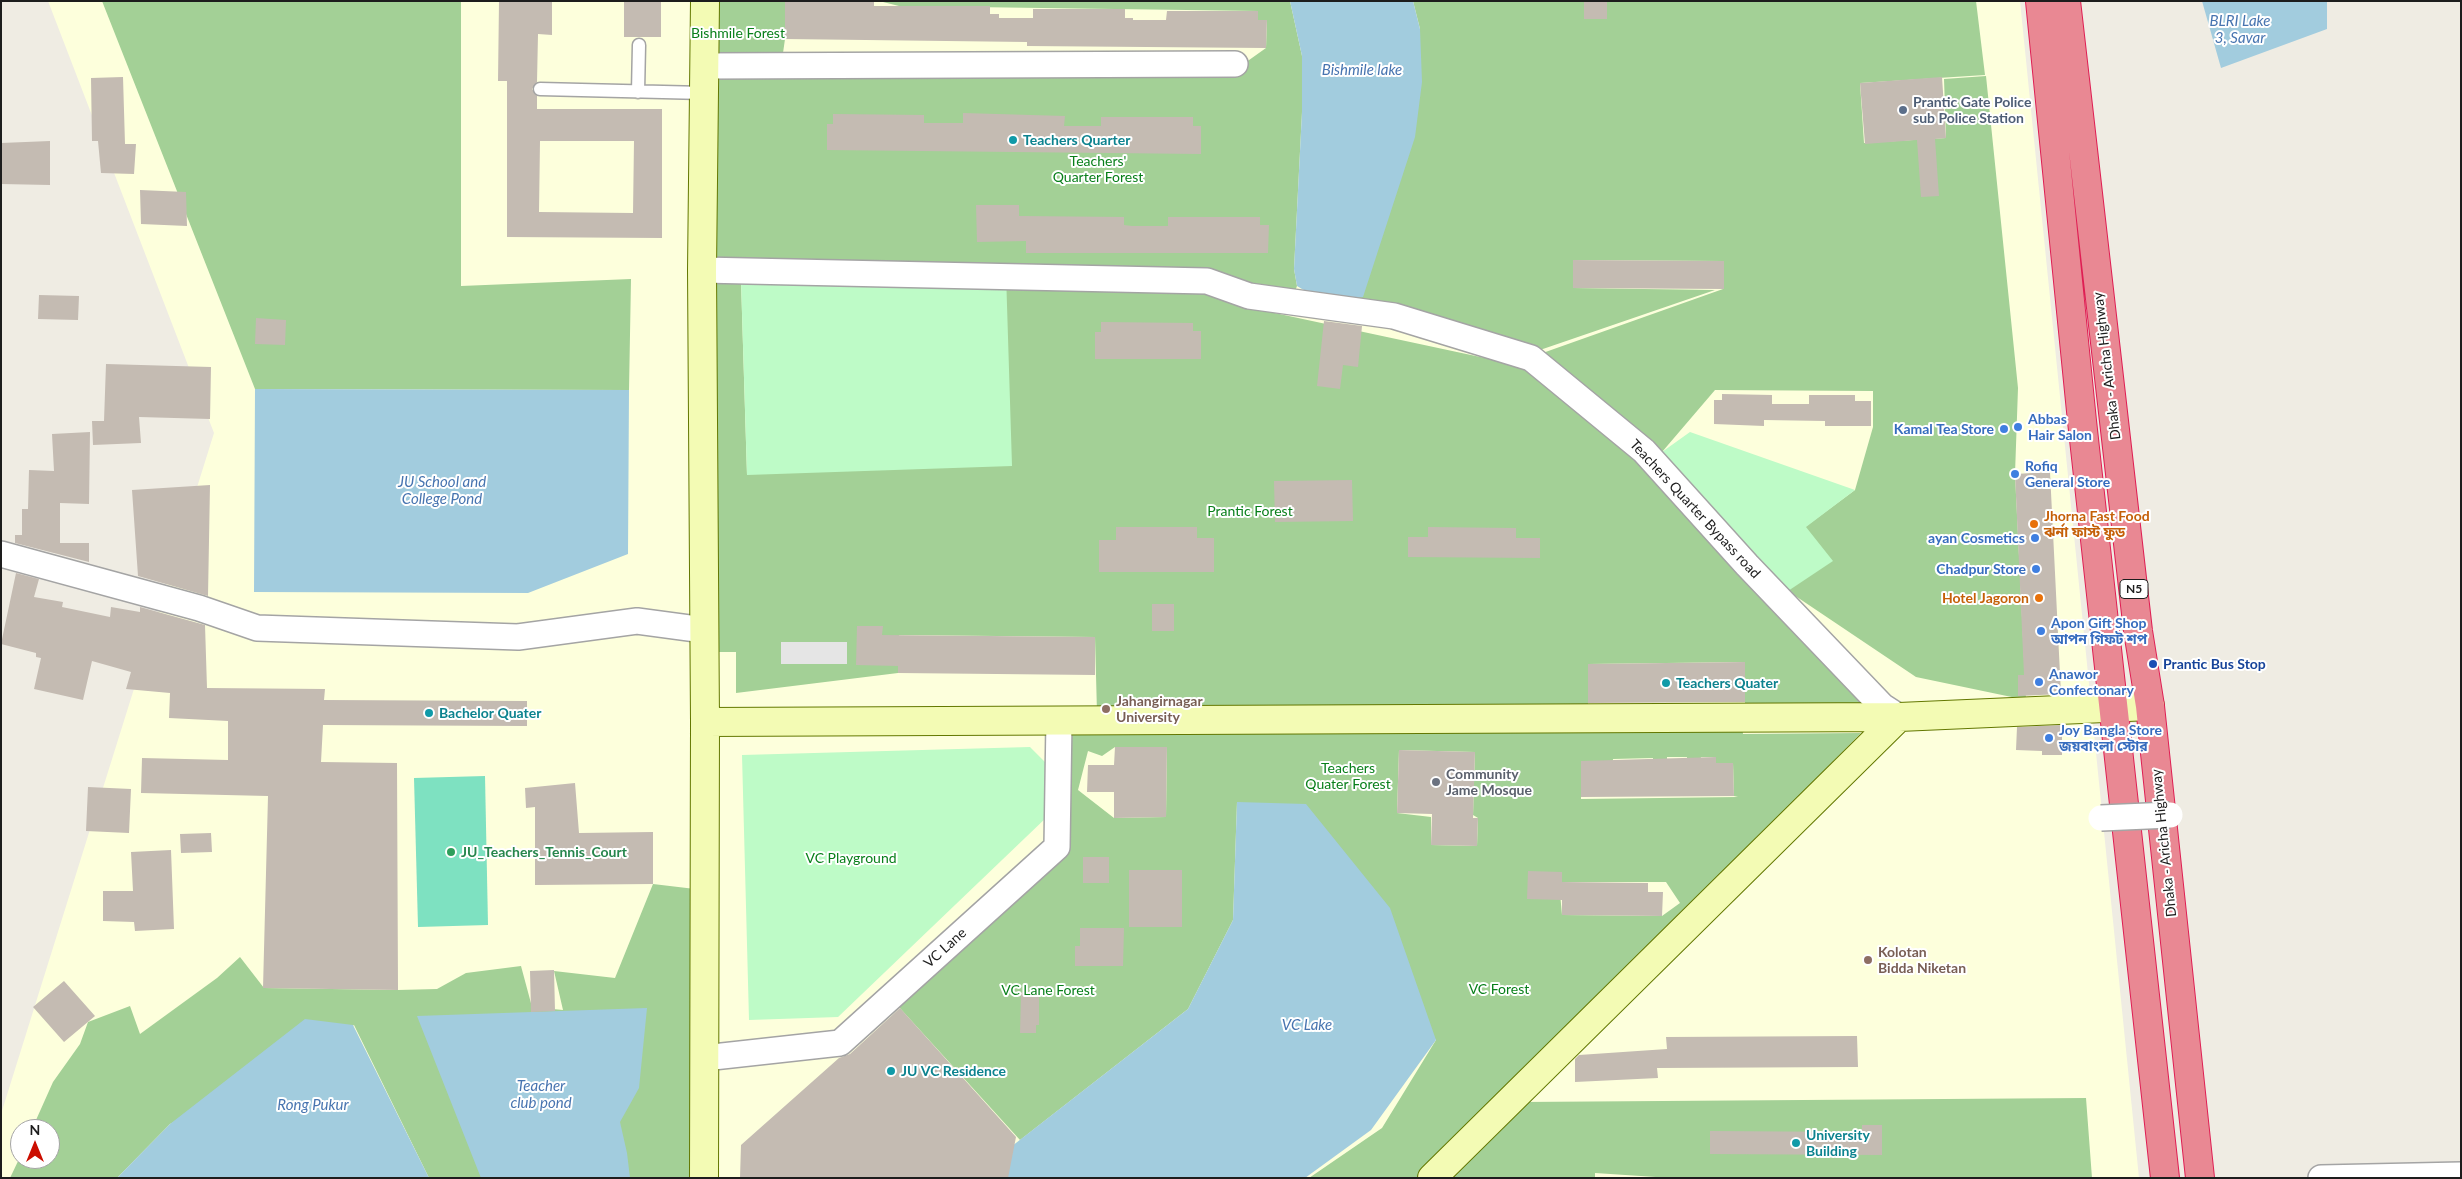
<!DOCTYPE html>
<meta charset="utf-8">
<style>
body{margin:0}
#map{position:relative;width:2462px;height:1179px;overflow:hidden;background:#efece3;font-family:Lato,sans-serif}
canvas{display:block}
.frame{position:absolute;inset:0;border:2px solid #1d1d1d;pointer-events:none}
.north{position:absolute;left:10px;top:1119px;width:50px;height:50px;box-sizing:border-box;background:#fff;border:1px solid #a5a5a5;border-radius:50%;rotate:0deg;font-size:14px;font-weight:700;line-height:20px;text-align:center;color:#1d1d1d}
.north::after{content:'';display:block;margin:auto;width:18px;height:22px;background:#cb0e00;clip-path:polygon(50% 0,100% 100%,50% 72%,0 100%)}
</style>
<div id="map">
<canvas width="2462" height="1179"></canvas>
<div class="frame"></div>
<div class="north">N</div>
</div>
<script>
const g = document.querySelector('canvas').getContext('2d');
g.lineJoin = 'round';
function paint(path, color) { g.fillStyle = color; g.fill(path, 'evenodd'); }
function strokePath(path, color, width, dash) { g.strokeStyle = color; g.lineWidth = width; g.lineCap = dash ? 'butt' : 'round'; g.setLineDash(dash || []); g.stroke(path); }
function label(font, color, halo, rows, align = 'center') {
  g.font = font + ' Lato,"Noto Sans Bengali",sans-serif'; g.lineWidth = 4; g.setLineDash([]); g.textBaseline = 'middle'; g.strokeStyle = halo; g.fillStyle = color; for (const [text, x, y, turn = 0] of rows) {
    g.save(); g.translate(x, y); g.rotate((+turn || 0) * Math.PI / 180); g.textAlign = isNaN(turn) ? turn : align; if (halo) g.strokeText(text, 0, 0); g.fillText(text, 0, 0); g.restore();
  }
}
paint(new Path2D(`
 M48,1H2020L2139,1178H1V1114L214,433ZM20,1129H50V1159H20Z`), '#fdffdc');
paint(new Path2D(`
 M102,1H461V286L631,279L629,390L255,389Z
 M705,1H785V39L782,60L704,66Z
 M879,1H1290L1302,56V112L1294,269L1297,286L1291,302L1249,295L704,267L708,70H1235L1266,48L1267,20H1258V11L899,6Z
 M1413,1H1976L1985,75L1860,83L1864,143L1946,138L1944,79L1986,76L2018,388L2015,474L2026,700L1916,677L1788,591L1805,527L1855,490L1873,427V391L1715,390L1662,452L1537,355L1723,289V261L1573,260V288L1715,290L1540,350L1350,299L1420,29Z
 M1006,273L1184,279L1242,306L1527,367L1638,461L1883,712L1745,714V662L1588,664V704L1097,713L1095,637L899,635L898,673L736,693V652H712L706,277L741,281L747,475Z
 M1742,726L1743,734L1861,733L1726,871L1418,1178H1309L1382,1128L1436,1040L1237,802L1233,920L1188,1009L1020,1140L898,1006L1057,847L1059,729ZM1115,747L1167,748L1166,817L1114,818L1078,790L1088,751L1102,756ZM1399,750L1475,752L1473,815L1478,818L1477,846L1431,845V817L1397,813ZM1667,757H1687V761H1700L1701,757H1716V763H1733L1734,796L1738,797L1581,799V761L1612,770L1613,759L1653,758V771H1667ZM1083,857H1109V883H1083ZM1129,870H1182V926H1129ZM1559,882H1666L1680,903L1662,916L1562,915Z
 M653,884L695,889L704,1178H429L354,1025L170,1124L117,1178H10L20,1157V1159H50V1129H32L53,1082L80,1044L88,1022L130,1006L140,1034L217,978L240,957L264,988L398,990L437,989L466,973L521,966L532,1007L563,1010L554,971L615,978Z
 M2086,1098L2092,1178H1671L1595,1173V1178H1446L1521,1102Z`), '#a3d096');
paint(new Path2D(`
 M1006,273L1012,466L747,475L741,281Z
 M1690,432L1855,490L1806,527L1833,561L1788,591L1662,452Z
 M1030,747L1045,762L1049,815L838,1017L749,1020L742,755Z`), '#befbc7');
paint(new Path2D(`
 M485,776L488,925L418,927L414,778Z`), '#7ee1c1');
paint(new Path2D(`
 M781,642H847V664H781Z`), '#e5e5e5');
paint(new Path2D(`
 M1290,1H1413L1420,29L1422,82L1415,137L1363,297C1343,300 1314,298 1297,286L1294,269L1302,112V56Z
 M2202,1H2327V29L2221,68Z
 M255,389L629,390L628,554L528,593L254,592Z
 M1237,802L1306,804L1390,908L1436,1040L1371,1130L1305,1178H971L1188,1009L1233,920Z
 M647,1008L639,1088L620,1122L627,1153L630,1178H481L417,1016Z
 M305,1019L353,1025L429,1178H117L170,1124Z`), '#a2ccde');
paint(new Path2D(`
 M499,1H552V35L538,34L537,82L532,89L537,96V109H662V238L507,237V81H498ZM540,141H634L633,213L539,212Z
 M624,1H661V37H624Z
 M785,1H874V6H990V14H999V18H1033V9H1125V18H1133V20H1166L1167,11H1258V20H1267L1266,48L1027,46V42L785,39Z
 M1584,1H1607V19H1584Z
 M123,77L125,144H136L134,174L101,173L98,141H92L91,78Z
 M1942,77L1946,138L1935,139L1939,196L1921,197L1917,140L1865,144L1860,83Z
 M963,113L1065,116L1064,126H1101V117H1193V126H1201V154L827,150V124H833V114L924,115V123H963Z
 M50,141V185L1,184V143Z
 M140,190L186,192L187,226L141,224Z
 M976,205H1019V216L1124,217V225L1132,226H1168V217H1260V225H1269L1268,253H1026V241L977,242Z
 M1573,260L1724,261V289L1573,288Z
 M39,295L79,296L78,320L38,319Z
 M256,318L286,320L285,345L255,344Z
 M1324,321L1362,326L1358,367L1343,365L1340,389L1317,386Z
 M1101,322L1193,323V331H1201V359H1095V332H1101Z
 M106,364L211,367L210,419L139,417L141,443L93,445L92,421H104Z
 M1722,394L1772,395V404H1809V395H1855V401H1871V426H1825V421L1764,420V426L1714,424V400H1722Z
 M90,432L89,504L60,503V543H89V562L15,543V535H22V509H28L29,470L54,471L52,434Z
 M2050,472L2061,694L2018,696V675H2024L2015,474Z
 M1352,480L1353,521L1275,522L1274,481Z
 M210,485L208,596L138,576L132,490Z
 M1116,527H1197V538H1214V572H1099V540H1116Z
 M1428,527L1516,528V538H1540V558L1408,557V537H1428Z
 M16,573L39,579L34,597L63,602L62,607L110,617L111,607L140,612V607L205,625L207,688L325,689L324,700L527,701V726L323,725L321,762L397,763L398,990L263,988L268,796L141,793L142,758L228,760V721L169,718L170,693L126,689L131,672L92,661L83,700L34,689L41,658L36,657V653L1,644Z
 M1152,604H1174V631H1152Z
 M857,626H883L882,635L1095,637V675L898,673V666L856,665Z
 M1745,662V702L1588,703V664Z
 M2062,725V755H2042V751L2016,750L2017,727Z
 M1115,747H1167L1166,817L1114,818V792H1087L1088,765H1114Z
 M1399,750L1475,752L1473,818H1478L1477,846L1431,845L1432,814L1397,813Z
 M1716,757V763H1733L1734,796L1581,797V761Z
 M575,783L579,833L653,832V884L535,885V807L526,808L525,788Z
 M88,787L131,789L129,833L86,831Z
 M211,833L212,852L181,853L180,834Z
 M171,850L174,929L135,931L134,922L103,921V891H133L131,852Z
 M1083,857H1109V883H1083Z
 M1129,870H1182V927H1129Z
 M1528,871L1562,872V882L1648,883V892H1663L1662,916L1562,915V900L1527,899Z
 M1080,928H1124L1123,966H1075V946H1080Z
 M554,970L555,1011L531,1012L530,971Z
 M64,981L95,1016L64,1042L33,1007Z
 M1021,992H1039V1025H1036V1033H1020Z
 M900,1008L1016,1137L1008,1178H740L741,1145L839,1058L850,1054Z
 M1857,1036L1858,1067L1657,1068L1658,1078L1575,1082V1059L1579,1055L1667,1049L1666,1037Z
 M1862,1125H1882V1155L1710,1154V1131L1862,1132Z`), '#c4bbb2');
const lane = new Path2D(`
 M540,89L704,93
 M638,92L639,45`);
const street = new Path2D(`
 M704,66L1235,64
 M702,270L1207,281L1249,296L1394,316L1531,358L1644,451L1747,565L1882,706L1899,717
 M1,554L199,608L257,628L518,637L637,621L704,630
 M704,1058L840,1043L1057,847L1059,720
 M2321,1178L2461,1175`);
const secondary = new Path2D(`
 M705,722L702,270L705,1
 M704,1178L705,722L1899,717
 M1432,1178L1899,717L2150,706`);
const highway = new Path2D(`
 M2040,1L2082,421L2165,1178
 M2066,1L2138,631L2150,706L2200,1178`);
strokePath(lane, '#a4a4a4', 15);
strokePath(street, '#a4a4a4', 28);
strokePath(secondary, '#637801', 30);
strokePath(highway, '#df1e53', 30);
strokePath(lane, '#fff', 12);
strokePath(street, '#fff', 25);
strokePath(secondary, '#f3fbb4', 28);
strokePath(highway, '#e98893', 28);
const streetBridge = new Path2D(`
 M2101,818L2170,815`);
strokePath(streetBridge, '#a4a4a4', 28, []);
strokePath(streetBridge, '#fff', 25);
for (const [x, y, r, color] of [
 [1903,110,5,"#5c6f8a"],
 [1013,140,5,"#0f9aa8"],
 [2018,427,5,"#3f7fe0"],
 [2004,429,5,"#3f7fe0"],
 [2015,474,5,"#3f7fe0"],
 [2034,524,5,"#e8710a"],
 [2035,538,5,"#3f7fe0"],
 [2036,569,5,"#3f7fe0"],
 [2039,598,5,"#e8710a"],
 [2041,631,5,"#3f7fe0"],
 [2153,664,5,"#1a4fb4"],
 [2039,682,5,"#3f7fe0"],
 [1666,683,5,"#0f9aa8"],
 [1106,709,5,"#8d6e63"],
 [429,713,5,"#0f9aa8"],
 [2049,738,5,"#3f7fe0"],
 [1436,782,5,"#6b7280"],
 [451,852,5,"#2e9e5b"],
 [1868,960,5,"#8d6e63"],
 [891,1071,5,"#0f9aa8"],
 [1796,1143,5,"#0f9aa8"]
]) { const dot = new Path2D(); dot.arc(x, y, r, 0, 2 * Math.PI); g.fillStyle = color; g.fill(dot); strokePath(dot, '#fff', 2); }
for (const [x, y, w] of [
 [2134,589,28]
]) { const box = new Path2D(); box.roundRect(x - w / 2, y - 9.5, w, 19, 4); g.fillStyle = '#fff'; g.fill(box); strokePath(box, '#1d1d1d', 1); }
label('bold 12px', '#1d1d1d', null, [
 ["N5",2134,589]
]);
label('14px', '#087f1a', '#fff', [
 ["Bishmile Forest",738,33],
 ["Teachers'",1098,161],
 ["Quarter Forest",1098,177],
 ["Prantic Forest",1250,511],
 ["Teachers",1348,768],
 ["Quater Forest",1348,784],
 ["VC Playground",851,858],
 ["VC Forest",1499,989],
 ["VC Lane Forest",1048,990]
]);
label('bold 14px', '#4e5e75', '#fff', [
 ["Prantic Gate Police",1913,102],
 ["sub Police Station",1913,118]
], 'left');
label('bold 14px', '#0d838f', '#fff', [
 ["Teachers Quarter",1023,140],
 ["Teachers Quater",1676,683],
 ["Bachelor Quater",439,713],
 ["JU VC Residence",901,1071],
 ["University",1806,1135],
 ["Building",1806,1151]
], 'left');
label('14px', '#1d1d1d', '#fff', [
 ["Dhaka - Aricha Highway",2107,366,-97],
 ["Teachers Quarter Bypass road",1695,509,47],
 ["Dhaka - Aricha Highway",2164,843,-96],
 ["VC Lane",945,948,-42]
]);
label('bold 14px', '#366cbe', '#fff', [
 ["Abbas",2028,419],
 ["Hair Salon",2028,435],
 ["Kamal Tea Store",1994,429,"right"],
 ["Rofiq",2025,466],
 ["General Store",2025,482],
 ["ayan Cosmetics",2025,538,"right"],
 ["Chadpur Store",2026,569,"right"],
 ["Apon Gift Shop",2051,623],
 ["আপন গিফট শপ",2051,639],
 ["Anawor",2049,674],
 ["Confectonary",2049,690],
 ["Joy Bangla Store",2059,730],
 ["জয়বাংলা স্টোর",2059,746]
], 'left');
label('bold 14px', '#c56008', '#fff', [
 ["Jhorna Fast Food",2044,516],
 ["ঝর্না ফাস্ট ফুড",2044,532],
 ["Hotel Jagoron",2029,598,"right"]
], 'left');
label('bold 14px', '#164399', '#fff', [
 ["Prantic Bus Stop",2163,664]
], 'left');
label('bold 14px', '#785e54', '#fff', [
 ["Jahangirnagar",1116,701],
 ["University",1116,717],
 ["Kolotan",1878,952],
 ["Bidda Niketan",1878,968]
], 'left');
label('bold 14px', '#5b616d', '#fff', [
 ["Community",1446,774],
 ["Jame Mosque",1446,790]
], 'left');
label('bold 14px', '#27864d', '#fff', [
 ["JU_Teachers_Tennis_Court",461,852]
], 'left');
label('italic 15px', '#4774b0', '#fff', [
 ["BLRI Lake",2240,21],
 ["3, Savar",2240,38],
 ["Bishmile lake",1362,70],
 ["JU School and",442,482],
 ["College Pond",442,499],
 ["VC Lake",1307,1025],
 ["Teacher",541,1086],
 ["club pond",541,1103],
 ["Rong Pukur",313,1105]
]);
</script>
